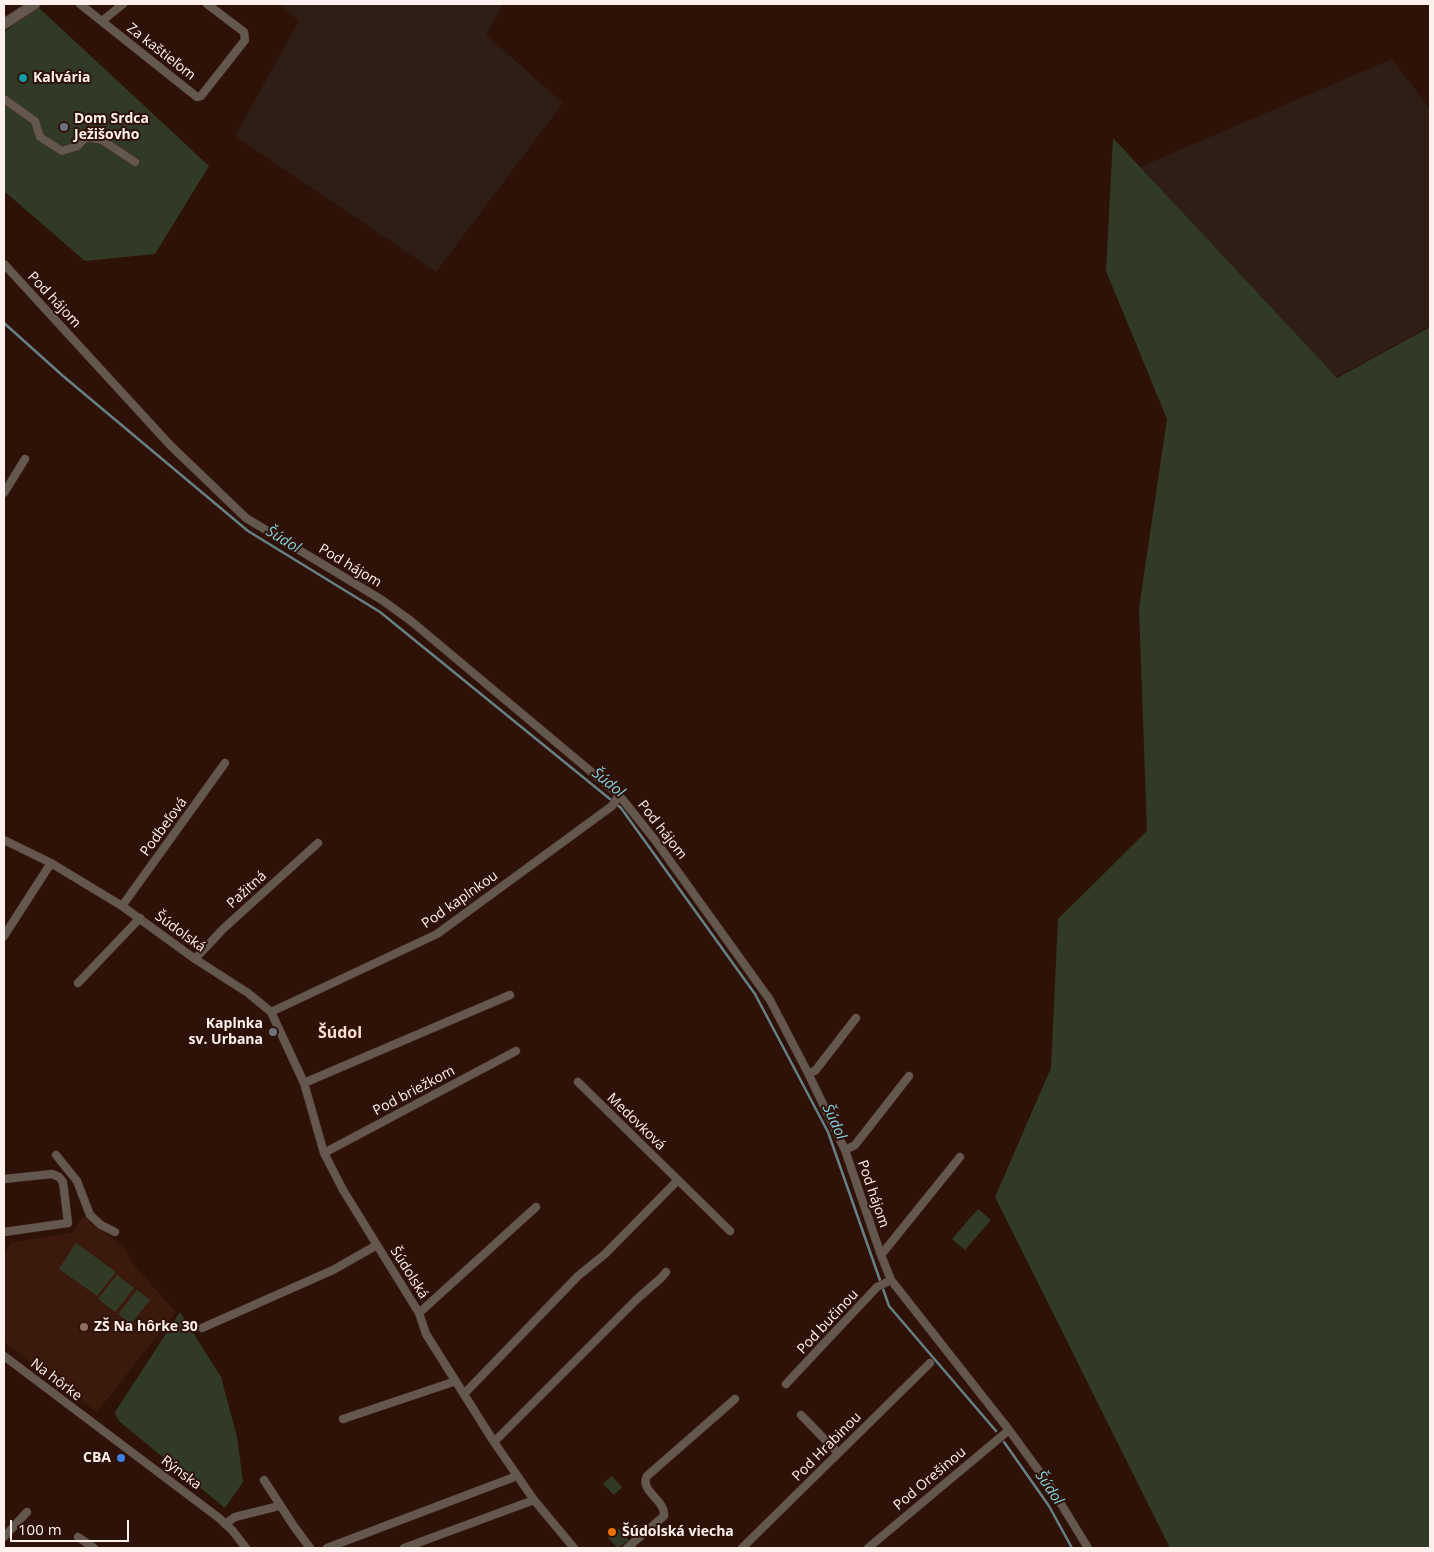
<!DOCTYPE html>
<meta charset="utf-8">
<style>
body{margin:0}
#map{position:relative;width:1434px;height:1552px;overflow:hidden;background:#2e1207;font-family:"Open Sans",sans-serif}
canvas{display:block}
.frame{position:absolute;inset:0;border:5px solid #fef1ed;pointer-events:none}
.scale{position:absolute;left:10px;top:1520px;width:119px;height:22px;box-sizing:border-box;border:2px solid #fef1ed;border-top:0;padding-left:6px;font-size:15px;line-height:18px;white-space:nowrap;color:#fef1ed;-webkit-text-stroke:4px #2e1207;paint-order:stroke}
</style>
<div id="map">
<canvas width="1434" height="1552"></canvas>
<div class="frame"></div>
<div class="scale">100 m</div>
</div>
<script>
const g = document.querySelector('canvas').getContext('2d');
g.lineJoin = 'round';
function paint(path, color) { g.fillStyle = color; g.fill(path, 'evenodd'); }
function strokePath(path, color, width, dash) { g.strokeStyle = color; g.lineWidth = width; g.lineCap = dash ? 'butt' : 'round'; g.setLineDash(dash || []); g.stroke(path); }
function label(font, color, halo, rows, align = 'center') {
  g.font = font + ' "Open Sans",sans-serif'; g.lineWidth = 4; g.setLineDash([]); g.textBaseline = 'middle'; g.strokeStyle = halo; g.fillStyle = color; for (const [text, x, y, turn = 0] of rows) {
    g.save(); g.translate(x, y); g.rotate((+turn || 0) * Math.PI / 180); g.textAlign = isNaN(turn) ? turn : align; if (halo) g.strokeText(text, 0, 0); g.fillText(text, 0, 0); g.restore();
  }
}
paint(new Path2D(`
 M84,1216L125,1248L133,1264L176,1312L97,1412L4,1342V1253L12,1242L71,1233Z`), '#3b190d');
paint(new Path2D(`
 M278,4H503L486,35L563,103L436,272L235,136L299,21Z
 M1392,59L1430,109V326L1333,379L1140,167Z`), '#2e1e15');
paint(new Path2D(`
 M38,7L209,166L155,254L85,261L4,191V32Z
 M1113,138L1337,378L1430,327V1548H1170L995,1197L1051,1068L1058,919L1147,831L1139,608L1167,419L1106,271Z
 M978,1209L991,1220L965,1250L952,1239Z
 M76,1243L116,1272L97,1296L59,1269Z
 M117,1275L134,1288L115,1312L98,1299Z
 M137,1290L150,1300L131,1324L118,1314Z
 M180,1312L221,1377L237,1437L243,1482L225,1508L120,1422L116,1416L115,1412Z
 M612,1476L622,1487L614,1495L603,1484Z
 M618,1528L629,1540L618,1548L608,1538Z`), '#313a25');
strokePath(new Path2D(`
 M4,323L63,376L248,531L380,612L621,808L755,994L828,1132L889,1306L996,1431
 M1004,1442L1049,1506L1072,1548`), '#678085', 2.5);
const minor = new Path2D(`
 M80,4L197,97L201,96L245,40L244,32L207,4
 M102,21L123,4
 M4,99L35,121L40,137L62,151L78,146L82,141L88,137L102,140L135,162
 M4,264L170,445L246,518L382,600L411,621L619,795L655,840L770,1000L808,1073L845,1150L881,1255L891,1280L1009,1430L1050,1486L1088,1548
 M4,493L25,459
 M4,840L51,863L122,906L195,959L248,993L271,1012L304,1083L324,1153L343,1190L419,1313L426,1334L494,1442L534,1500L574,1548
 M122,906L225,763
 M4,936L51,863
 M195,959L223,929L318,843
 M78,983L140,918
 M271,1012L437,934L612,806L619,795
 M808,1073L815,1071L856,1018
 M304,1083L510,995
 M845,1150L855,1145L909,1076
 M324,1153L516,1051
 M56,1155L77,1181L90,1215L101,1225L115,1232
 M4,1179L52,1174L59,1177L63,1182L68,1223L4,1232
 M678,1180L730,1231
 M881,1255L960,1157
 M419,1313L536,1207
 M202,1328L333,1270L377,1245
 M4,1356L219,1518L232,1530L246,1548
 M786,1384L877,1287L891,1280
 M464,1394L578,1276L605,1254L678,1180L578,1082
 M801,1415L838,1453
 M343,1419L456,1381
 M494,1442L637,1299L661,1278L666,1272
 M264,1480L293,1525L310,1548
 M225,1524L235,1517L279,1506
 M4,1537L27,1512
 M78,1537L94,1548
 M327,1548L517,1476
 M404,1548L534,1500
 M627,1548L664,1516C666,1500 639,1491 647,1476L735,1399
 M742,1548L930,1363
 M868,1548L1009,1430`);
const tertiary = new Path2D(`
 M4,24L35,4`);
strokePath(minor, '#472d23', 9);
strokePath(tertiary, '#472d23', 12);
strokePath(minor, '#64574e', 8);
strokePath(tertiary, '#64574e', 10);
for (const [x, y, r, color] of [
 [23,78,5,"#0f9aa8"],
 [64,127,5,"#6b7280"],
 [273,1032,5,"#6b7280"],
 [84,1327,5,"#8d6e63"],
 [121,1458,5,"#3f7fe0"],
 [612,1532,5,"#e8710a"]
]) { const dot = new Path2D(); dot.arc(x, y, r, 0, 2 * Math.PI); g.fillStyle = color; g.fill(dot); strokePath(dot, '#2e1207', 2); }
label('14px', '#fef1ed', '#2e1207', [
 ["Za kaštieľom",161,52,38],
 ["Pod hájom",54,300,47],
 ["Pod hájom",350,566,31],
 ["Podbeľová",164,827,-54],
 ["Pod hájom",662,830,52],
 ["Pažitná",247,890,-42],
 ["Pod kaplnkou",460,900,-35],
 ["Šúdolská",180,932,36],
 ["Pod briežkom",414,1091,-28],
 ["Medovková",636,1122,44],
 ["Pod hájom",873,1194,71],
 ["Šúdolská",409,1273,58],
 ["Pod bučinou",828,1322,-47],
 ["Na hôrke",56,1380,37],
 ["Pod Hrabinou",827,1447,-45],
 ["Rýnska",181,1473,37],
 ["Pod Orešinou",930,1479,-40]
]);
label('bold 14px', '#fef1ed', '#2e1207', [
 ["Kalvária",33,78],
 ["Dom Srdca",74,119],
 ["Ježišovho",74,135],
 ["Kaplnka",263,1024,"right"],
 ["sv. Urbana",263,1040,"right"],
 ["ZŠ Na hôrke 30",94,1327],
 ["CBA",111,1458,"right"],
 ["Šúdolská viecha",622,1532]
], 'left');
label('italic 15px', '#87d2e5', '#2e1207', [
 ["Šúdol",283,540,31],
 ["Šúdol",608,783,39],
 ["Šúdol",834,1122,65],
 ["Šúdol",1049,1488,56]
]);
label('bold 16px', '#fedcd4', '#2e1207', [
 ["Šúdol",340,1033]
]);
</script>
